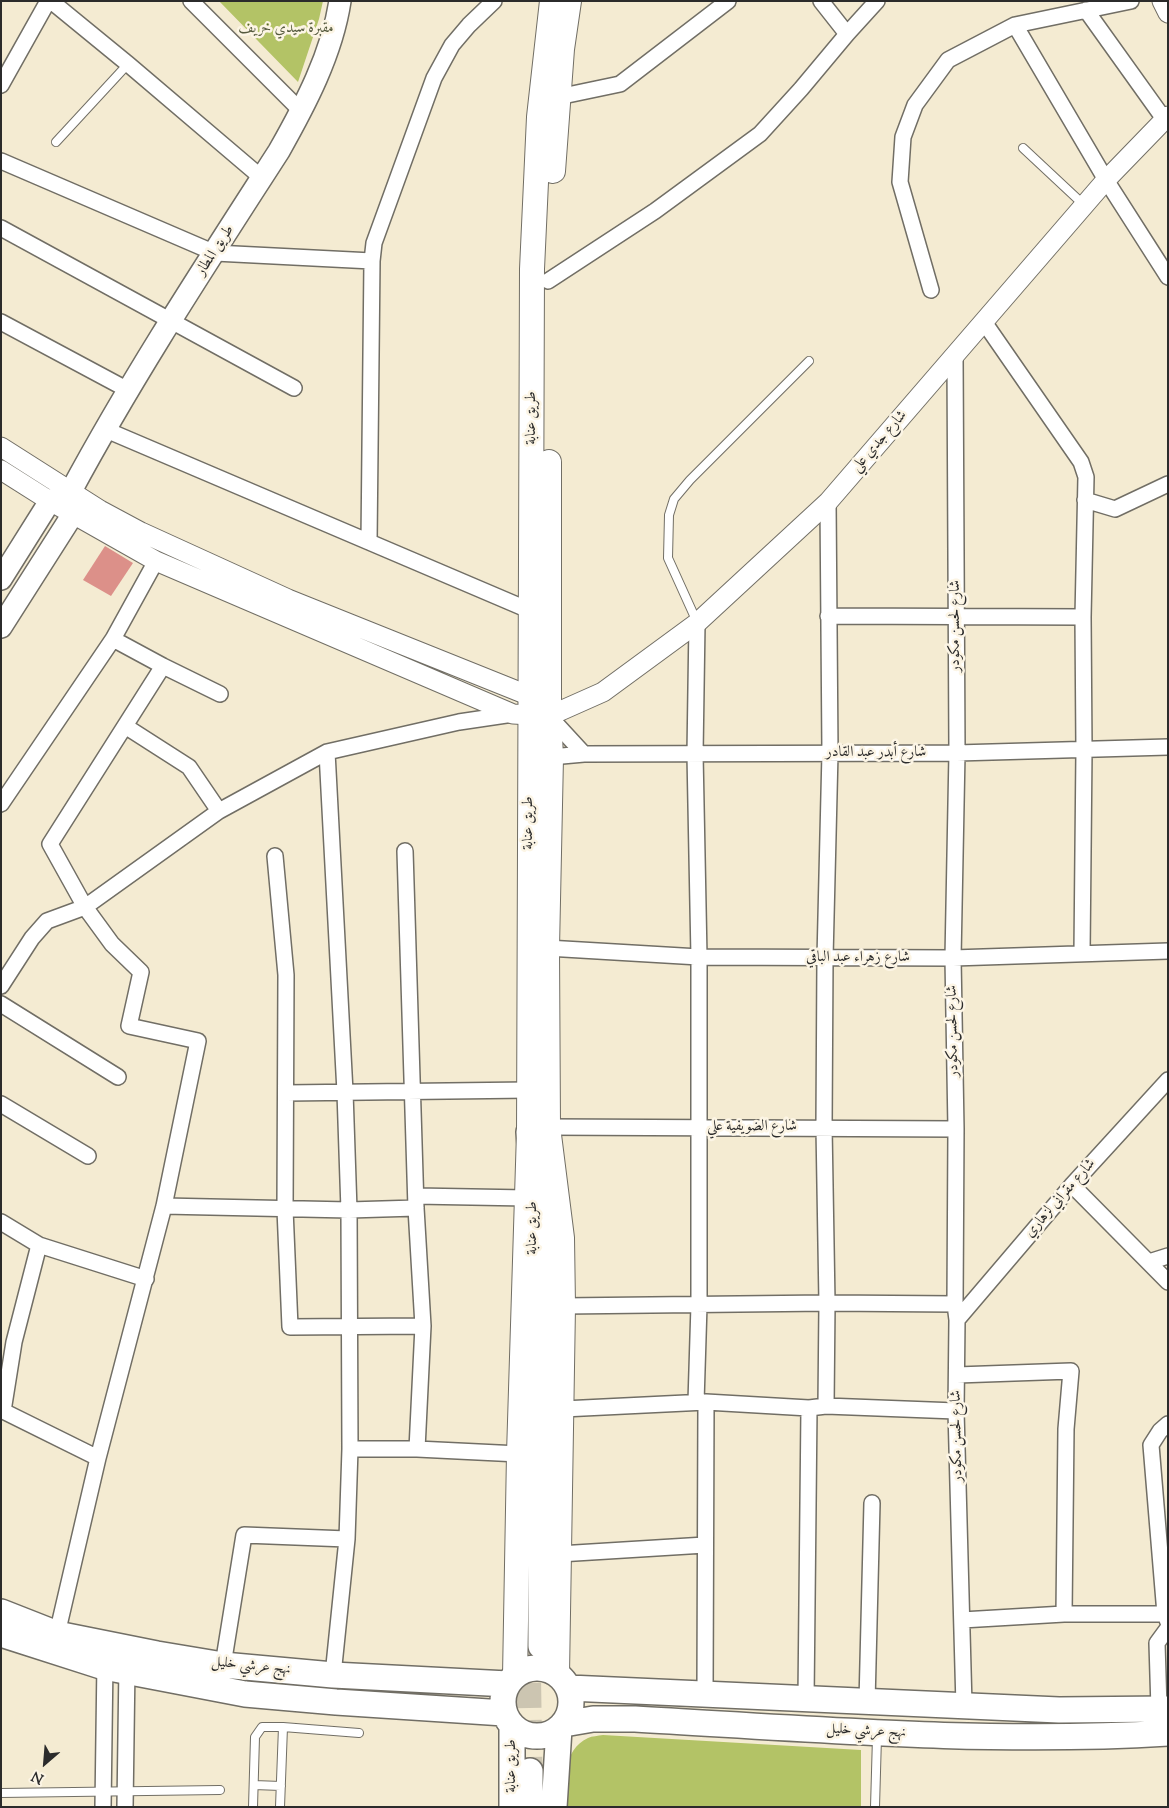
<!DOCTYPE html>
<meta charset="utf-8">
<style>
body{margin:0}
#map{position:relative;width:1169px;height:1808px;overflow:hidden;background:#f4ebd2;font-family:"Sorts Mill Goudy",serif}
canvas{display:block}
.frame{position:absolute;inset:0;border:2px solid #2b2b2b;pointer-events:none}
.north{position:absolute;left:20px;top:1738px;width:50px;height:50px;-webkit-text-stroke:4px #fcf5e5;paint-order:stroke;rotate:207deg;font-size:14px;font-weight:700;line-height:20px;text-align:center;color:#2b2b2b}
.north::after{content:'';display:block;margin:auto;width:18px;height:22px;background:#2b2b2b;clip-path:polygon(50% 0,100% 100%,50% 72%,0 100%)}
</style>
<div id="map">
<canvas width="1169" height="1808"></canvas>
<div class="frame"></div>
<div class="north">N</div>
</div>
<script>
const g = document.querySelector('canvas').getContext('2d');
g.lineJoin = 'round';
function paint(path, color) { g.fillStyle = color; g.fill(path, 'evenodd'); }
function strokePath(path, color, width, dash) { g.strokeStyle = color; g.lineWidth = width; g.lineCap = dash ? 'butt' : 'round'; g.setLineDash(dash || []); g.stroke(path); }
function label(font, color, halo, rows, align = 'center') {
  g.font = font + ' "Sorts Mill Goudy",Amiri,serif'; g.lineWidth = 5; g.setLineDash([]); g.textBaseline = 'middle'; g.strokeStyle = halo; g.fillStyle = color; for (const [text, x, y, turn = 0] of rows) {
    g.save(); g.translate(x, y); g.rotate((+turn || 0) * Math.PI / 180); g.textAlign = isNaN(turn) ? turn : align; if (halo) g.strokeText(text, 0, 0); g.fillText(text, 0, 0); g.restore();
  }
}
paint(new Path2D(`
 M219,1H323L319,19L298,82Z
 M603,1735L861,1750V1807H563C565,1783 562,1750 588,1738C592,1736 598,1736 603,1735Z`), '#b3c366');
paint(new Path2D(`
 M105,546L133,563L111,596L83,580Z`), '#dc9089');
strokePath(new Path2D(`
 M528,1646L530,1771`), '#ccc5b1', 25, [25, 12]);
const service = new Path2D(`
 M56,142L128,64
 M1023,148L1084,205
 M697,622L668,558L669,515L674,499L690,480L809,361
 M254,1785L281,1786
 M1,1793L220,1790
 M253,1807L255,1737L262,1727H283L359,1733
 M280,1807L283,1727
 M875,1807L877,1737`);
const minor = new Path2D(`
 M51,1L128,64L262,178
 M191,1L301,111
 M821,1L847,34
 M1086,10L1164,119
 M1015,25L1106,180L1168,277
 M1,85L48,1
 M558,97L620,84L728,1
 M1,161L215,253L372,261
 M1,228L294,388
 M548,281L655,211L760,134L801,89L847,34L877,1
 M931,290L900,182L903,137L915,105L948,60L1015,25L1131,1
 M1,322L128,390
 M984,322L1081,462L1086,477L1083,617L1084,750L1082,953
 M955,356L957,753L953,958L956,1129L955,1304L957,1320L956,1411L964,1706
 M104,429L531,611
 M1085,500L1115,509L1168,484
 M369,542L372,261L374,243L434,78L452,45L469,25L494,1
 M828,616L1083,617
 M113,639L163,666L220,694
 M549,716L584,754L551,757
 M125,726L189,767L219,811
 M327,752L345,1092L349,1210L350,1449L347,1539L333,1675
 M584,754L957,753L1168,747
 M1,804L113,639L156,561
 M405,851L416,1208L423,1326L417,1449
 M275,856L286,975L285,1209L290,1327L423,1326
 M547,948L699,957L953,958L1168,951
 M1,986L32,938L47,921L85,907L219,811L327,752L459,722L513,714
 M1,1004L118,1077
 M286,1093L529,1090
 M1,1104L88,1156
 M548,1127L956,1129
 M1072,1185L1168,1282
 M416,1196L527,1198
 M164,1206L349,1210L416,1208
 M1,1222L39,1245L146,1279
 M1149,1262L1168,1256
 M563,1306L827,1303L955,1304
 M957,1320L1072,1185L1168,1080
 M957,1375L1071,1371L1066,1429L1064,1614
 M696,1402L699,1305V957L695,754L697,623
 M826,1406L827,1303L824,1127L825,958L830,753L828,502
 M563,1409L706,1402L809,1408L826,1406L956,1411
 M1,1410L98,1458
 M3,1411L14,1342L39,1245
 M1168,1424L1160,1431L1151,1445L1165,1614L1168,1622
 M350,1449H417L519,1454
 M559,1554L705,1545
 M962,1620L1064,1614H1165
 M57,1634L98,1458L164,1206L198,1041L129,1026L141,972L112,944L85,907L50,844L163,666
 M223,1665L244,1535L347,1539
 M705,1693L706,1402
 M806,1699L809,1408
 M867,1702L872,1503
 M1159,1709L1157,1643L1168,1628
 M103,1807L105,1661
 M125,1807L127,1665`);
const tertiary = new Path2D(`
 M1162,1L1168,13
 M1,447L100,510L141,532L288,599L530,696L539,706
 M1,470L50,501L156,561L513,714L549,716L603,692L697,623L828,502L1106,180L1168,116`);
const secondary = new Path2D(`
 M71,491C134,374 207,263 279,151C305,105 332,54 340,1
 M1,579L50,501L71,491L73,514L1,627`);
const primary = new Path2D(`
 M553,171L562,49L569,1
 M549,462V716L551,757L547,948L548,1127L562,1238L563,1306L557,1674
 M515,1676L519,1454L529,1132L532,269L539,117L552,1`);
const trunk = new Path2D(`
 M529,1132L533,1179
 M1,1612L57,1634L157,1654L223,1665L333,1675L508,1684
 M1,1634L104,1667L245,1694L336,1702L504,1713
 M541,1646V1347L548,1127
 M503 1702a34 34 0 1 1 68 0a34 34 0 1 1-68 0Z
 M569,1688L1059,1710L1168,1709
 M564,1724L593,1719H635C812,1729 990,1744 1168,1733
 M512,1726V1807
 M530,1807V1771
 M554,1807L559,1729`);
strokePath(service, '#716e65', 10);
strokePath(minor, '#716e65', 18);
strokePath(tertiary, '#716e65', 21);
strokePath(secondary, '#716e65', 24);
strokePath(primary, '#716e65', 26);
strokePath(trunk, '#716e65', 28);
strokePath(service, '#fff', 8);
strokePath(minor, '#fff', 15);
strokePath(tertiary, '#fff', 19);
strokePath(secondary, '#fff', 21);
strokePath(primary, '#fff', 24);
strokePath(trunk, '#fff', 25);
label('15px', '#54593d', '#fcf5e5', [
 ["مقبرة سيدي خريف",286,29]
]);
label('15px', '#2b2b2b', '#fcf5e5', [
 ["طريق المطار",216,251,-57],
 ["طريق عنابة",532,418,-90],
 ["شارع جدي علي",880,442,-49],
 ["شارع لحسن مكودر",956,626,-90],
 ["شارع أبدر عبد القادر",876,753],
 ["طريق عنابة",529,823,-90],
 ["شارع زهراء عبد الباقي",858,958],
 ["شارع لحسن مكودر",954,1031,-91],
 ["شارع الضويفية علي",752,1127],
 ["شارع مقراني لزهاري",1061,1199,-49],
 ["طريق عنابة",533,1228,-90],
 ["شارع لحسن مكودر",958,1436,-91],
 ["نهج عرشي خليل",251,1667,6],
 ["نهج عرشي خليل",866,1732,3],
 ["طريق عنابة",512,1766,-90]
]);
</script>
